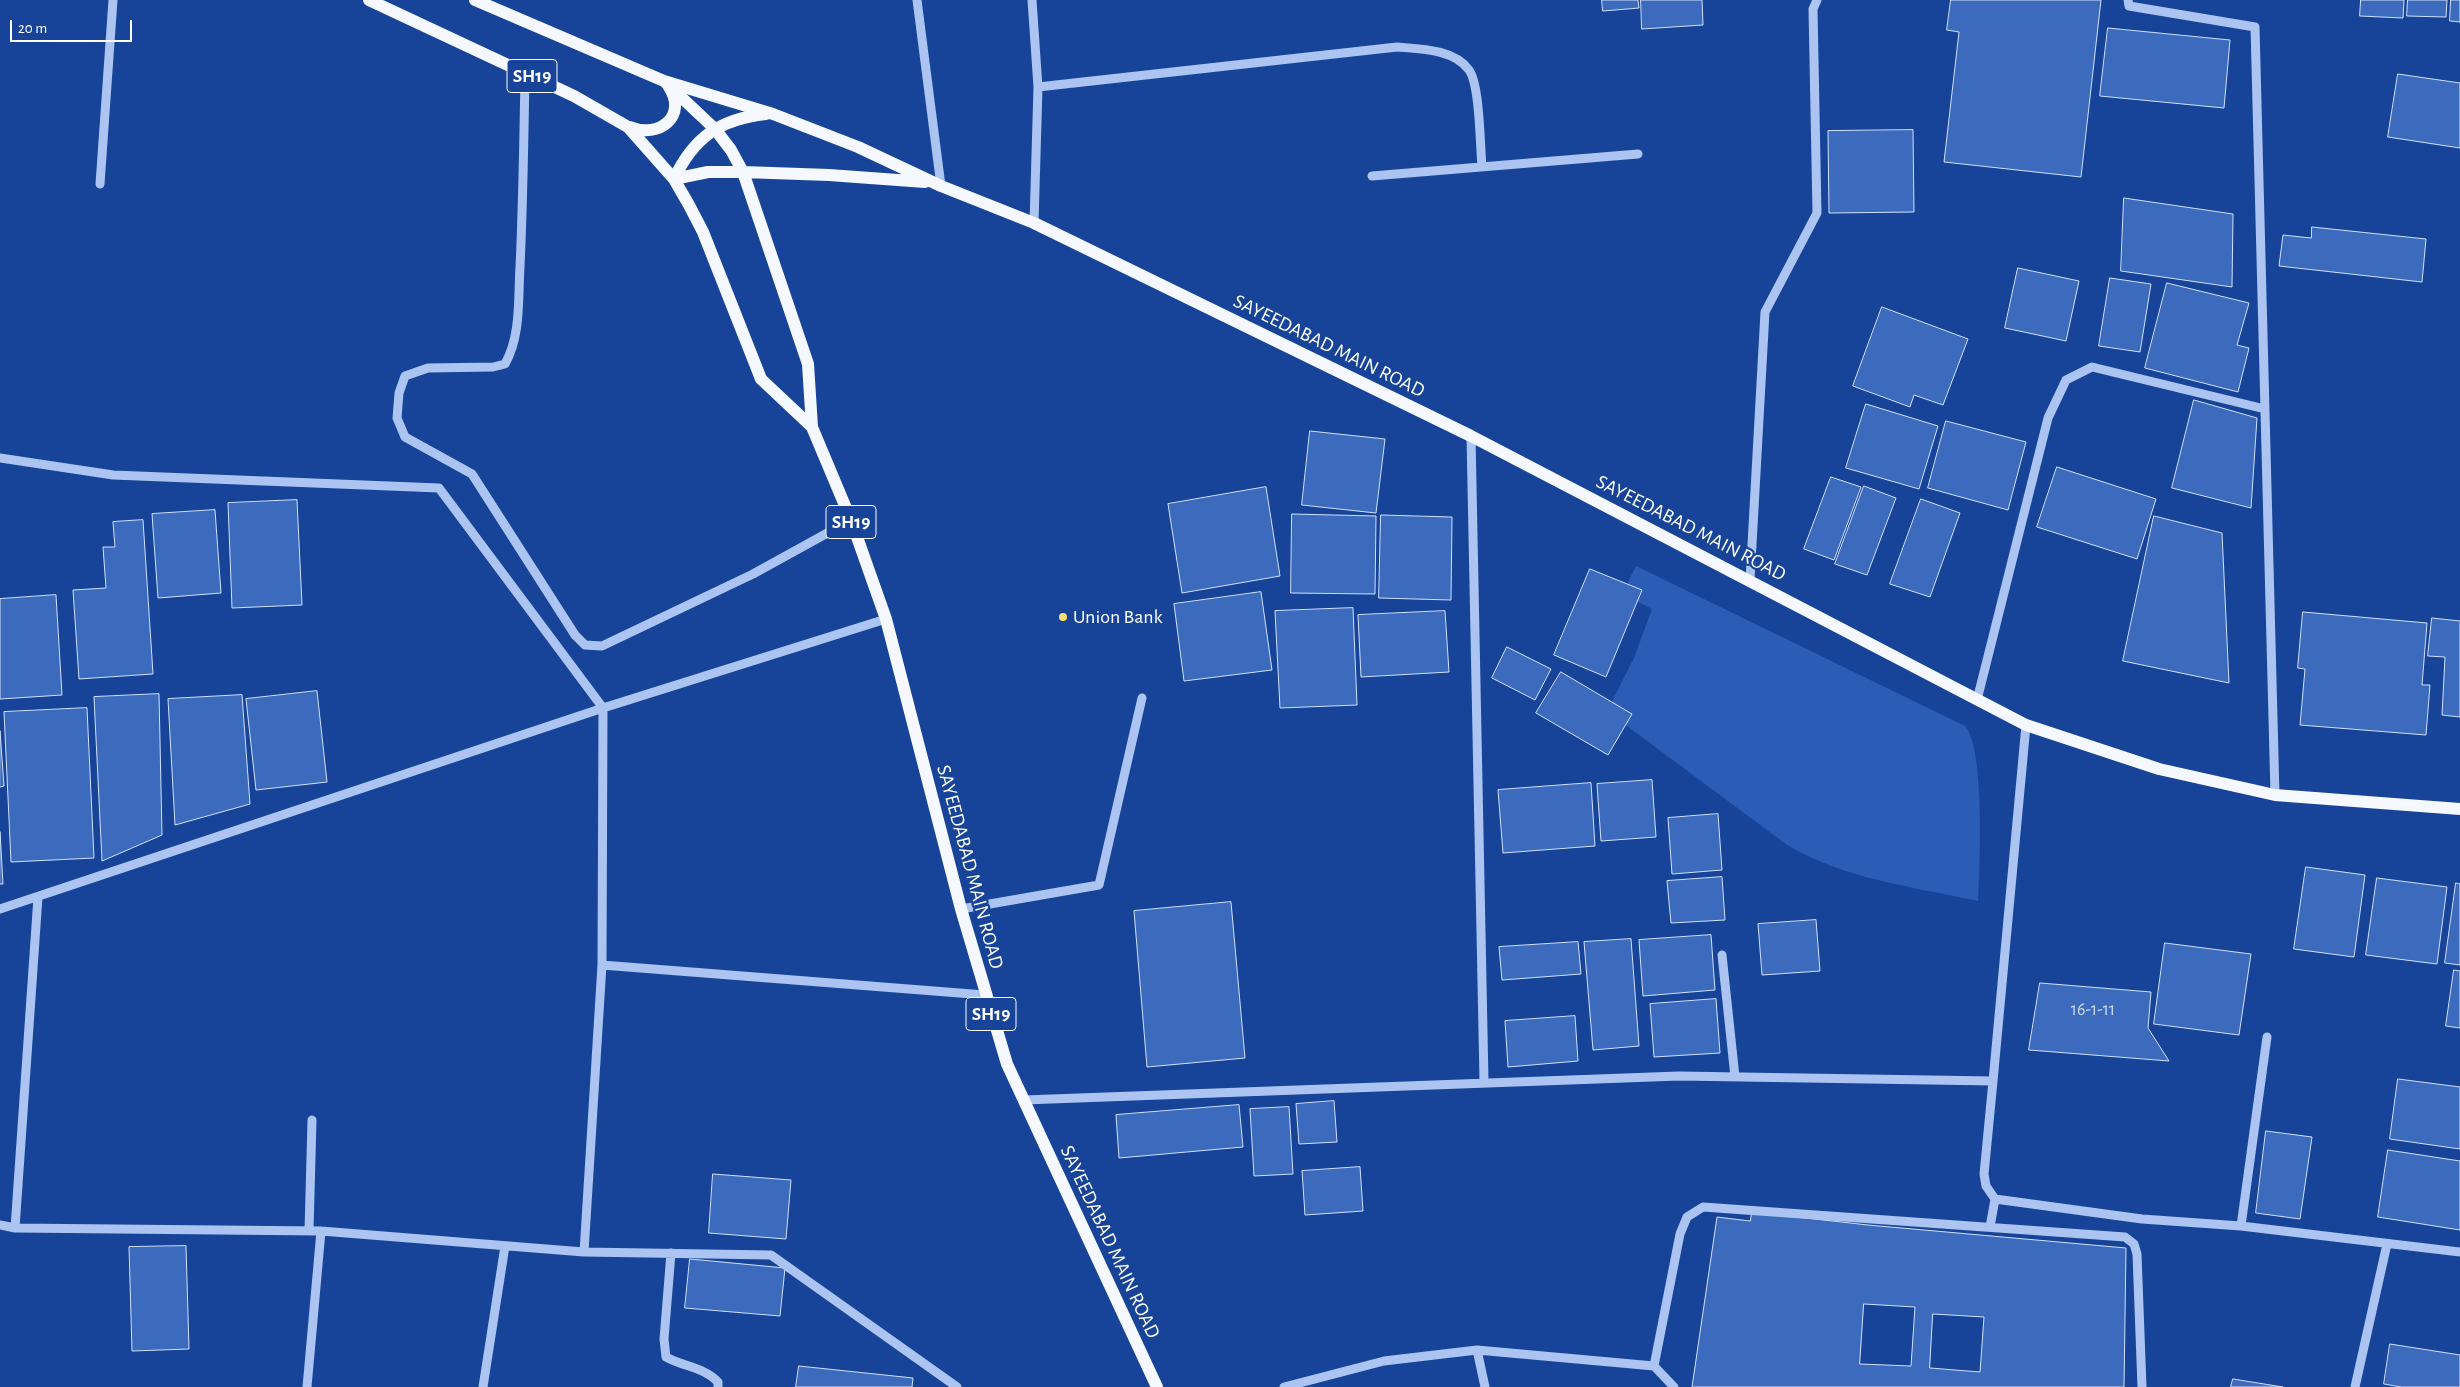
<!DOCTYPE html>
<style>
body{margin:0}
#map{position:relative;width:2460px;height:1387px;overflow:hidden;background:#174498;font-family:"Alegreya Sans",sans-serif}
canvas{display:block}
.scale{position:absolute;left:10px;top:20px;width:122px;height:22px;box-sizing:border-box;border:2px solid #fff;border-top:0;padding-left:6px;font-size:15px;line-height:18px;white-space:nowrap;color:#fff;-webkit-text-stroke:4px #174498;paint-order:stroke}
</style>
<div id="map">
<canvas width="2460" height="1387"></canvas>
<div class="scale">20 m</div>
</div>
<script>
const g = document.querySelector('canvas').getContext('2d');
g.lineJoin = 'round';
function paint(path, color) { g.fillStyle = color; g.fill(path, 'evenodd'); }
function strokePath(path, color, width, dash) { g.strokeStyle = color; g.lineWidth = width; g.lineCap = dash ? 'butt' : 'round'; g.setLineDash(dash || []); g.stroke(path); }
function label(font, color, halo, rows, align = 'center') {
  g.font = font + ' "Alegreya Sans",sans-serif'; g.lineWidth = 4.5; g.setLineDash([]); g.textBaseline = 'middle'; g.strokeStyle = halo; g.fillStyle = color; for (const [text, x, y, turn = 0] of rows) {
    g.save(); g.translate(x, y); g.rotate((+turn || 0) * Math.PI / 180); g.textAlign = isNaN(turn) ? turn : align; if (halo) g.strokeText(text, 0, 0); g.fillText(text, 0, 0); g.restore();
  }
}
paint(new Path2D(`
 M1636,566L1965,726C1985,747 1980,869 1978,901C1914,887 1844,879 1787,845L1607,711L1634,658L1652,609L1622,594Z`), '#2b5cb6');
const building = new Path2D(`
 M1602,0H1638L1639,8L1603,11Z
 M1641,0H1702L1703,25L1642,29Z
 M1951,0H2101L2081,177L1944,162L1959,32L1947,30Z
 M2361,0H2404L2403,18L2360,16Z
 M2408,0H2447L2446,17L2407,16Z
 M2451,0H2460V22L2450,21Z
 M2108,28L2230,40L2224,108L2100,96Z
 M2398,74L2460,83V148L2388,137Z
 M1913,130L1914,212L1829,213L1828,131Z
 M2124,198L2233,214L2232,287L2121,271Z
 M2312,227L2426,239L2422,282L2279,266L2283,235L2311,238Z
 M2018,268L2079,281L2066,341L2005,328Z
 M2110,278L2151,284L2140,352L2099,346Z
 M2167,283L2249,303L2237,345L2249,348L2238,392L2145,368Z
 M1882,307L1968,339L1943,405L1914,395L1910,407L1853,386Z
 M2194,400L2257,418L2251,508L2172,488Z
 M1866,404L1938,426L1919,489L1846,468Z
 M1946,421L2026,442L2008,510L1928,488Z
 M1310,431L1385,439L1376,513L1302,505Z
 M2057,467L2156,499L2137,559L2037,527Z
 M1831,477L1861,487L1834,560L1804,549Z
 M1864,486L1896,498L1867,575L1835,564Z
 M1266,487L1280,576L1182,593L1168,504Z
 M1921,499L1960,513L1930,597L1890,584Z
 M297,500L302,605L232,608L228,503Z
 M215,510L221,593L158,598L152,514Z
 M1292,514L1376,516L1375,594L1291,593Z
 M1381,515L1452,517L1451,600L1379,598Z
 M2154,516L2222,533L2229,683L2123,661Z
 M143,520L153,674L79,679L73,590L106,588L103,547H115L113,522Z
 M1590,569L1642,590L1606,677L1554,655Z
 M1261,592L1272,670L1184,681L1174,604Z
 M56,595L62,695L0,699V599Z
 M1353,608L1357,705L1280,708L1275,611Z
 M1445,611L1449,672L1361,677L1358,615Z
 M2303,612L2427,623L2422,685H2430L2426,735L2300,725L2305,669L2298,668Z
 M2432,618L2460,621V717L2442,715L2445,657L2428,656Z
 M1507,647L1551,669L1535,700L1492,678Z
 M1561,672L1632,714L1608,755L1536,713Z
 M317,691L327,782L256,790L246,699Z
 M159,694L162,835L102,861L94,697Z
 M242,695L250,804L175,825L168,699Z
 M87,708L94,858L11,862L4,712Z
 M0,731L4,786L0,787Z
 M1652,780L1656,837L1601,841L1597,784Z
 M1591,783L1595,846L1503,853L1498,790Z
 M1718,814L1722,870L1672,874L1668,818Z
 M0,832L3,884H0Z
 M2306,867L2365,875L2354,957L2294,949Z
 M1722,877L1725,920L1671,923L1667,881Z
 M2377,878L2447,887L2437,964L2366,955Z
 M2456,883L2460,884V965L2445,963Z
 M1231,902L1245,1058L1147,1067L1134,911Z
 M1816,920L1820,971L1762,975L1758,924Z
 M1711,935L1715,990L1643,996L1639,940Z
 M1631,939L1639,1046L1593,1050L1584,942Z
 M1578,942L1581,974L1502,980L1499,947Z
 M2165,943L2251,954L2239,1035L2154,1024Z
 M2454,970L2460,971V1028L2446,1026Z
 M2040,983L2151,992L2148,1028L2169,1061L2029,1050Z
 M1716,999L1720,1053L1654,1057L1650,1004Z
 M1575,1016L1578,1061L1508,1067L1505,1021Z
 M2398,1079L2460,1087V1149L2390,1139Z
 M1334,1101L1337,1142L1299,1144L1296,1104Z
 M1239,1105L1243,1147L1119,1158L1116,1115Z
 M1289,1107L1293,1174L1254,1176L1250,1109Z
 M2266,1131L2312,1137L2300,1219L2256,1213Z
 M2388,1150L2460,1161V1230L2378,1217Z
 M1360,1167L1363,1211L1305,1215L1302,1171Z
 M713,1174L791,1180L786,1239L709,1233Z
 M1752,1212L1868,1225L2126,1248L2124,1387H1692L1717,1217L1750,1221ZM1864,1304L1915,1307L1911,1366L1860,1364ZM1933,1314L1984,1317L1980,1372L1930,1368Z
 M186,1246L189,1349L132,1351L129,1247Z
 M690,1259L785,1268L780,1316L685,1308Z
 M2390,1344L2460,1355V1387H2401L2384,1384Z
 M799,1366L913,1378L912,1387H796Z
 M2233,1379L2283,1387H2231Z`);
paint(building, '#3c6abd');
strokePath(building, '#d2e1fc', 1);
strokePath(new Path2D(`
 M917,0L941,186
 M1032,0L1038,87L1034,223
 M2128,0L2129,6L2255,27L2275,795
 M525,73C524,137 523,202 520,267C518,299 521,336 505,364L493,367L428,368L405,376L399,393L397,418L405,437L472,474L575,635L585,645L602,646L753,574L851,520
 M1038,87L1397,47C1420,49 1454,49 1469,70C1480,85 1480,146 1482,166
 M1372,176L1638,154
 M100,184L113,0
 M1471,436L1484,1081
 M0,458L113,475L439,488L603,708L602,965L584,1252
 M1750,580L1765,312L1817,213L1813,9L1817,0
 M1977,700L2048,418L2066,380L2092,367L2265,409
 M0,909L603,708L886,619
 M961,909L1099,885L1142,698
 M1722,955L1735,1077
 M602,965L985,995
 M1993,1081L2026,725
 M1024,1100L1679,1076L1993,1081L1984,1174L1986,1186L1995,1199L2142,1219L2241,1226L2460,1252
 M0,1225L15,1228L321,1231L584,1252L771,1255L957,1387
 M2241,1226L2267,1037
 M1990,1227L1995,1199
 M15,1228L38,897
 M309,1231L312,1120
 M671,1253L664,1339L666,1357C684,1367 704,1367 718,1382V1387
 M1477,1350L1485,1387
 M1654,1366L1680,1234L1687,1217L1703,1207L2125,1237L2134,1244L2137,1254L2142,1387
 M307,1387L321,1231
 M483,1387L505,1246
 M1284,1387L1384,1361L1477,1350L1654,1366L1674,1387
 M2355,1387L2387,1244`), '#abc4f1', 9);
strokePath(new Path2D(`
 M369,0L574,96L628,127L674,179L689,205L703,232L761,379L812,427
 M475,0L664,81L715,129L731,150L743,172L808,364L812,427L851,520L886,619L961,909L1007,1064L1157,1387
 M664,81L773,114L858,147L941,186L1034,223L1471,436L2026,725L2159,769L2275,795L2460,809
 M630,127C659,139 688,116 669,87
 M674,179L708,172H743L829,175L925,182
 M674,179C694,137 720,119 766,114`), '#f5f8ff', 12);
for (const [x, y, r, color] of [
 [1063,617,5,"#ffe26b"]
]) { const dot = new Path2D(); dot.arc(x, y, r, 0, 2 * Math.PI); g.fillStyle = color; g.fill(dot); strokePath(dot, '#174498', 2); }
label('18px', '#cedaee', null, [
 ["16-1-11",2093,1010]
]);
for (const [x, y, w] of [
 [532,76,50],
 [851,522,50],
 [991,1014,50]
]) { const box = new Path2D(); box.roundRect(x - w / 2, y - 16.5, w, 33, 4); g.fillStyle = '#174498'; g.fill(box); strokePath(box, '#fff', 1); }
label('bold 19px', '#fff', null, [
 ["SH19",532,76],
 ["SH19",851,522],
 ["SH19",991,1014]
]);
label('20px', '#fff', '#174498', [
 ["SAYEEDABAD MAIN ROAD",1329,346,26],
 ["SAYEEDABAD MAIN ROAD",1691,528,27],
 ["SAYEEDABAD MAIN ROAD",970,867,75],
 ["SAYEEDABAD MAIN ROAD",1110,1242,65]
]);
label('20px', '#fff', '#174498', [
 ["Union Bank",1073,617]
], 'left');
</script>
